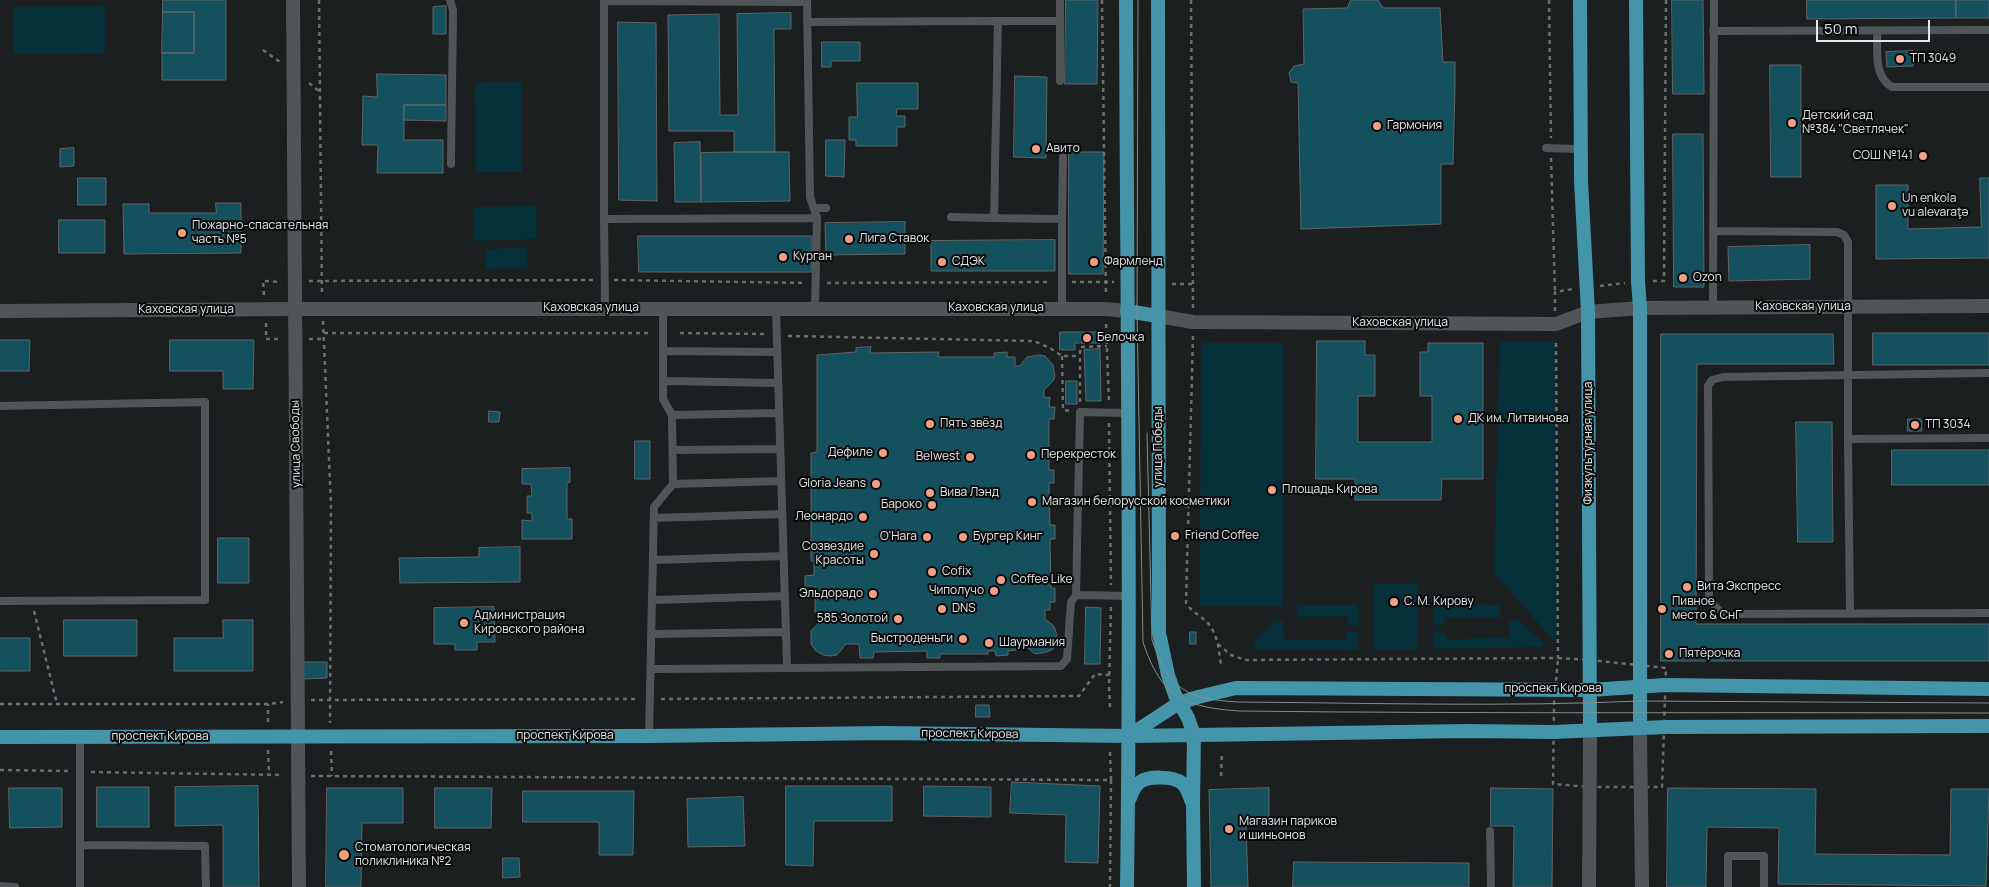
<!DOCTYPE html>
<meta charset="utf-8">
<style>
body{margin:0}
#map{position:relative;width:1989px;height:887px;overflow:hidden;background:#1b1f20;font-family:Manrope,sans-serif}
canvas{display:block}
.scale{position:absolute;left:1816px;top:20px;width:114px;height:22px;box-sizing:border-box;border:2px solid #e5e7e8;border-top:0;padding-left:6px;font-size:15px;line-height:18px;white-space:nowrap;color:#e5e7e8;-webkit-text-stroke:4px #070809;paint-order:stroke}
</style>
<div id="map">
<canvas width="1989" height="887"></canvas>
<div class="scale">50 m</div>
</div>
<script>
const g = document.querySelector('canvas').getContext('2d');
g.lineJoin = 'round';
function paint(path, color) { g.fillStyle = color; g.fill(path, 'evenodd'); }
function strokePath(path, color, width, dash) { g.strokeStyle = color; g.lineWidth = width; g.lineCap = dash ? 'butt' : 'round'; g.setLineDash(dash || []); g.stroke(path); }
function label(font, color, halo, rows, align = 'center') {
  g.font = font + ' Manrope,sans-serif'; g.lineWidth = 4; g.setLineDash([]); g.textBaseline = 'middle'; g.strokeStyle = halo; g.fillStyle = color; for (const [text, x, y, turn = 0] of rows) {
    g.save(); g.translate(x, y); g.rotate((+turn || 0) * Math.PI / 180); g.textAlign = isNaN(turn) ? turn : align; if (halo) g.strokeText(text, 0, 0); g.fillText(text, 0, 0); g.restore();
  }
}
paint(new Path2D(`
 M105,6V53L13,54V7Z
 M522,82V172H476L475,83Z
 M536,206L537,239L474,241V207Z
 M526,248L527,268L486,269L485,249Z
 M1556,341L1557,644L1494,573L1500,342Z
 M1201,343H1283V606H1200Z
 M1418,583V650H1374V584Z
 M1434,604L1500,605V618L1445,617L1444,625H1434Z
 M1297,605H1358L1359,625H1348L1347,616L1297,617Z
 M1517,619L1543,642V647L1434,649V632L1445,633L1447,640L1510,637L1508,624L1512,620Z
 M1276,620L1283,621L1284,639L1346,640L1347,632H1358V650L1255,649L1254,642Z`), '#05303a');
const building = new Path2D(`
 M163,0H226V80H162V53H194V12H163Z
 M1066,0H1098L1097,84H1065Z
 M1351,0H1378L1383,8H1440L1443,62H1455V88L1453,164H1441V224L1301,229L1298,83L1291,82L1289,73L1294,66L1304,64L1303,9L1347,8Z
 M1672,0H1703L1704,94H1673Z
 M1807,0H1956V18L1807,19Z
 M1956,0H1989V18H1956Z
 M446,6V34H433V7Z
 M163,12H194V53H162Z
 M791,13V29H774L775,152H734V131H669L668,15L719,14L720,115H738L737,14Z
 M618,22L656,23L657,201L619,200Z
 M822,42H860V61H831V67H822Z
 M1913,51V66L1887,67L1886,52Z
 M1770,65H1801V177H1771Z
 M377,74L446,75V105H404V140H443V173H377L378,145H362L363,96L377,97Z
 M1015,76L1047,77L1046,158L1014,157Z
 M857,83H918V109H897L896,116H905V127H897V146H856V140H849V117H857Z
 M404,105H446V121L404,120Z
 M1673,134H1703L1704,287H1674Z
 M826,140H845L844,177L826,176Z
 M700,142L701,202H675L674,143Z
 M74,148V166L60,167V149Z
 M734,152H789L790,201L701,202V153Z
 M1069,152H1104L1103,274H1069Z
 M78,178H106V205H78Z
 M1980,178H1989V258L1876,259V185H1908V229L1981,227Z
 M216,203H241V253L124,254L123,204H149V213H216Z
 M59,220H105V253H59Z
 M905,222V254L826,255L825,223Z
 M638,236H812V272H639Z
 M1055,240V271H931V241Z
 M1810,245V279L1729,281L1728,247Z
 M1060,332H1100V343H1075V350H1060Z
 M1873,333H1989V365H1873Z
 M1661,334H1833L1834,364H1697L1696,624H1989V661H1661Z
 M0,340H30L29,371H0Z
 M170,340H254L253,389H223V371H170Z
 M1317,341H1365V355H1375V396H1358V442H1432V396H1420V352H1428V343H1483V479H1442L1441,500H1355V479H1316Z
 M871,347L870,353L939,352L938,357H994V353L1007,352V357H1015V366H1020L1027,357L1039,355L1045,356L1053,365L1055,377L1053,381L1044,390V398L1050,397L1049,407H1055L1054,419H1049V470H1054V483H1049L1050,525H1055V539H1050L1051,588H1055V602H1050V610H1045V619L1054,626L1057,635V640L1053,649L1047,652L1035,654L1022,643H1017V650L1008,651V655L996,656L995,651H988V654H940V658H927V651L874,652L873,658H860L859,644H846L837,655L830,656L823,655L816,651L811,644V631L821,621V612H815V586H805V576L814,575V561H811V453L817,452V355L856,352V348Z
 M1100,349L1101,401H1086L1084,350Z
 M1066,381H1077V404H1066Z
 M489,411L500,412L499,422H489Z
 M1908,419H1921L1922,431H1908Z
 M1796,422H1832L1833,542H1798Z
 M635,441H650V479H635Z
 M1892,450H1989V485H1892Z
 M570,468V482L567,483V519H572V539H522V520L532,521V513H527V496H532L531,484H522V469Z
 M218,538H249V583H218Z
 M520,547V582L400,583L399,558L479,557V548Z
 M494,607L495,642H477V650H455V644H434V608Z
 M1086,607L1101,608L1100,664H1085Z
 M64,620H137V656H64Z
 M223,620H253V671H174V638H223Z
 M1190,632H1196V644H1190Z
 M0,638H30V671H0Z
 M304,662H327V678L304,679Z
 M976,705H989L990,717H976Z
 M1012,782L1100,786L1098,863L1065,862L1066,815L1010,813Z
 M258,786L259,887H223V825L175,826V787Z
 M786,786H892V821H814L813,866L786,865Z
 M924,786L991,787V817L924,816Z
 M97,787H149V827H97Z
 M9,788H62V827L10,828Z
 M327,788H403V823H362L361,887H326Z
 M435,788H492L491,828H435Z
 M1269,788V823L1246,824L1248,887H1211L1209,790Z
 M1491,788L1553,789L1552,887H1513L1514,826H1491Z
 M1668,788L1816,789L1815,854L1950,855L1951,789H1989L1986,886L1778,884L1779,828L1707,827L1706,887H1667Z
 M523,791H634L633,855H599V822H523Z
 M743,797L745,846L688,847L687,799Z
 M503,858H519L520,877L503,878Z
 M1294,862L1469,863V887H1293Z`);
paint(building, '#15505e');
strokePath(building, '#606465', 1);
strokePath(new Path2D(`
 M319,0L322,296
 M1102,0L1106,296
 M1191,0L1193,308
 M1549,0L1551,138
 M263,50L280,62
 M309,83L320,92
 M1551,158L1555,292
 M614,280L806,283
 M309,281L594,280
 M1653,281H1664L1666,0
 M1072,282H1114
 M827,283L1051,282
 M1172,284H1193
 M1600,286L1625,283
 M264,295L263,281L281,282
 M1555,311V292L1573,289
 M323,321L331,505L330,723
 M266,323V339H281
 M1106,324L1109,403
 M324,333H650
 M680,333L763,334L765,335
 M788,336L1034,341L1050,348L1062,356H1080
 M1193,336L1186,603C1192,613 1203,616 1210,626C1218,637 1219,651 1221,665
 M309,339H324
 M1062,356L1063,410L1070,411
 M1080,402V347L1107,346
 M1109,423L1111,585
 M1050,503L1068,504
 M1089,504H1110
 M34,611L57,704
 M1218,644L1231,655L1245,660L1558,658L1556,339
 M1558,658L1590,660L1666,668L1662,787H1590L1553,784L1554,704Z
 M661,699L1079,696L1095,674L1110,675
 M311,700L638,699
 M0,704H268L283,702
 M1110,707L1109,685L1111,606
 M268,722V704
 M268,750L269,775
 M331,751L332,776
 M1110,752L1111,780
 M0,770L68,771
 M91,772L283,775
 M311,776L1111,780L1110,887
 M1221,776L1222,752`), '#6b6e6f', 2.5, [4, 4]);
strokePath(new Path2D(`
 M450,0L453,10L451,164
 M807,0L810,197L817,218L815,308
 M1060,0V81
 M807,2L604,1V219L817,218
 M998,21H1060
 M807,22L998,21L994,218L951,217
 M1713,31L1989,30
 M1877,31C1878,51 1873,76 1892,87H1989
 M1546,148L1580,149
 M814,208H826
 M994,218L1062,219V308
 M604,219L605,308
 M1062,219L1063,157
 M1713,231L1837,232L1844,235L1848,242V439L1989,438
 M1713,308L1714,0
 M776,309L787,668
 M663,351L777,352
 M1989,373L1723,377L1712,380L1708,386L1709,596C1713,605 1716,610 1725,614L1989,613
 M663,381L778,383
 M0,406L205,402V600L0,601
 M672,415L779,413
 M1848,439L1850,614
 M673,450L780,449
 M673,484L781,481
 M654,518L782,514
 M653,560L783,556
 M1076,595L1130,596
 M653,600L785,596
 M652,634L786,632
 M652,669L1061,666L1067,659L1071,602L1076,595L1080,412L1127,413
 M649,736L654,507L673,484L672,415L663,399V308
 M1490,831L1491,887
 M80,845L205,846L206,887
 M0,886L15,887
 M80,887V737
 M1728,887V856H1764V887`), '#525557', 8);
strokePath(new Path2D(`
 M0,311L295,309H1105L1127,311
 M1158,316L1193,322L1556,324L1588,312L1640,308L1989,306`), '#525557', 14);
strokePath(new Path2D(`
 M293,0L299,887
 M1640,728L1642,887
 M1589,887L1590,729`), '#525557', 14);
strokePath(new Path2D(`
 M1126,0C1127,296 1131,591 1127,887
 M1158,0L1159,633L1168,675L1175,695L1188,718L1194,735L1193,803L1194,887
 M1580,0L1581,181L1588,312L1590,729
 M1636,0L1638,281L1640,308V728
 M1127,311L1158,316
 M1130,735L1179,703L1198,697L1236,688L1590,690L1665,685L1989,689
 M0,737L649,736L884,733L1129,736L1467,731L1554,732L1665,727L1989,726
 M1130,798C1132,792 1134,786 1140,782C1148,776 1173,776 1182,783C1187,787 1189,794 1191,800`), '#4595aa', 14);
strokePath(new Path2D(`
 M1138,0L1137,313L1143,642C1161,697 1184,707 1239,711C1489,714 1739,712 1989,713
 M1147,433L1152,640C1169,690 1187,699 1238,702C1372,703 1506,707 1640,701L1989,703`), '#8a8d8e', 1);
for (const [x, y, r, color] of [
 [1900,59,5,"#f39f84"],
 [1792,123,5,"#f39f84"],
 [1377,126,5,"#f39f84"],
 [1036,149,5,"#f39f84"],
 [1923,156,5,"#f39f84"],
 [1892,206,5,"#f39f84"],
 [182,233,5,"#f39f84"],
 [849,239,5,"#f39f84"],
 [783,257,5,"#f39f84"],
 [942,262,5,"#f39f84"],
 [1094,262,5,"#f39f84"],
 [1683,278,5,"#f39f84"],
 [1087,338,5,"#f39f84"],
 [1458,419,5,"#f39f84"],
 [930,424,5,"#f39f84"],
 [1915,425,5,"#f39f84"],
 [883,453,5,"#f39f84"],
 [1031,455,5,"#f39f84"],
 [970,457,5,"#f39f84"],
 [876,484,5,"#f39f84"],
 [1272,490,5,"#f39f84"],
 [930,493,5,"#f39f84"],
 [1032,502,5,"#f39f84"],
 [932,505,5,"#f39f84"],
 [863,517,5,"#f39f84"],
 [1175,536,5,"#f39f84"],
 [927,537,5,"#f39f84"],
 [963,537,5,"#f39f84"],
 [874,554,5,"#f39f84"],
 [932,572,5,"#f39f84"],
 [1001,580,5,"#f39f84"],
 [1687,587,5,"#f39f84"],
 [994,591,5,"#f39f84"],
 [873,594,5,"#f39f84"],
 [1394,602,5,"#f39f84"],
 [942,609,5,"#f39f84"],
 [1662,609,5,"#f39f84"],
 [898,619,5,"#f39f84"],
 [464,623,5,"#f39f84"],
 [963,639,5,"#f39f84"],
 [989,643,5,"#f39f84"],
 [1669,654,5,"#f39f84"],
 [1229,829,5,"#f39f84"],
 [344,855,6,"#f39f84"]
]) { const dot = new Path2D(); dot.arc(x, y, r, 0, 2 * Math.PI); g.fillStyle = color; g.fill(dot); strokePath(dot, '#070809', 2); }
label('12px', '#e5e7e8', '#070809', [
 ["ТП 3049",1910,59],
 ["Детский сад",1802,116],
 ["№384 \"Светлячек\"",1802,130],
 ["Гармония",1387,126],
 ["Авито",1046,149],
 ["СОШ №141",1913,156,"right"],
 ["Un enkola",1902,199],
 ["vu alevaraţə",1902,213],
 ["Пожарно-спасательная",192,226],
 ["часть №5",192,240],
 ["Лига Ставок",859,239],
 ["Курган",793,257],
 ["СДЭК",952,262],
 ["Фармленд",1104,262],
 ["Ozon",1693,278],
 ["Белочка",1097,338],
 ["ДК им. Литвинова",1468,419],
 ["Пять звёзд",940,424],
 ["ТП 3034",1925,425],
 ["Дефиле",873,453,"right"],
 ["Перекресток",1041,455],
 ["Belwest",960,457,"right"],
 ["Gloria Jeans",866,484,"right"],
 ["Площадь Кирова",1282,490],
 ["Вива Лэнд",940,493],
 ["Магазин белорусской косметики",1042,502],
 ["Бароко",922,505,"right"],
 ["Леонардо",853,517,"right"],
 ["Friend Coffee",1185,536],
 ["O'Hara",917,537,"right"],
 ["Бургер Кинг",973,537],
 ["Созвездие",864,547,"right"],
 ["Красоты",864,561,"right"],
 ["Cofix",942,572],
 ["Coffee Like",1011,580],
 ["Вита Экспресс",1697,587],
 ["Чиполучо",984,591,"right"],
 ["Эльдорадо",863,594,"right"],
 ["С. М. Кирову",1404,602],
 ["Пивное",1672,602],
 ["место & СнГ",1672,616],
 ["DNS",952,609],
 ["Администрация",474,616],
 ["Кировского района",474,630],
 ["585 Золотой",888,619,"right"],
 ["Быстроденьги",953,639,"right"],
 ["Шаурмания",999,643],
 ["Пятёрочка",1679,654],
 ["Магазин париков",1239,822],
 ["и шиньонов",1239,836],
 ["Стоматологическая",355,848],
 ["поликлиника №2",355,862]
], 'left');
label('12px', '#e5e7e8', '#070809', [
 ["Каховская улица",1803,307],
 ["Каховская улица",591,308],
 ["Каховская улица",996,308],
 ["Каховская улица",186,310],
 ["Каховская улица",1400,323],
 ["Физкультурная улица",1589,443,-90],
 ["улица Свободы",296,444,-91],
 ["улица Победы",1159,447,-90],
 ["проспект Кирова",1553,689],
 ["проспект Кирова",970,734,1],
 ["проспект Кирова",565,736],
 ["проспект Кирова",160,737]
]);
</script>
